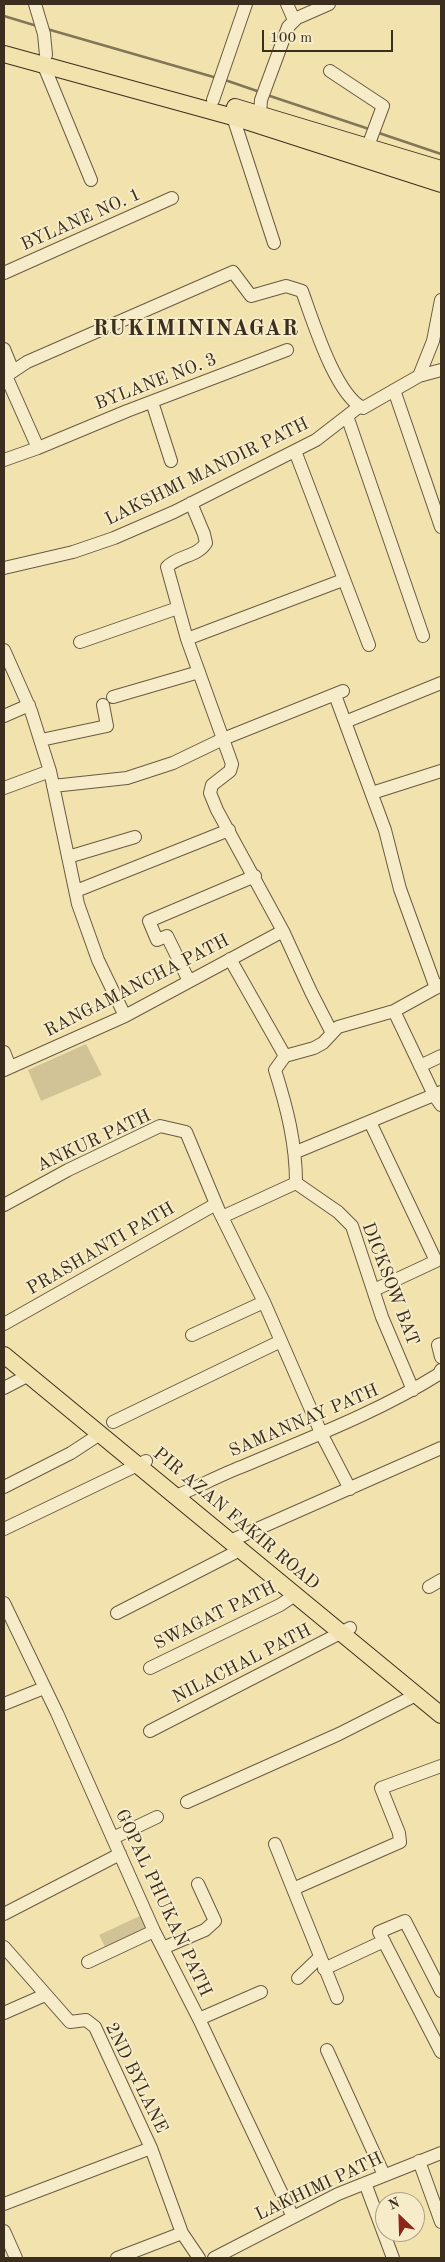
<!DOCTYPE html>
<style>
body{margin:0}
#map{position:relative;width:445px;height:2262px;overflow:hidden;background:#f1e2ae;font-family:"Old Standard TT",serif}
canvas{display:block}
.frame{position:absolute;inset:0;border:5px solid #3c2e1e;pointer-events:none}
.north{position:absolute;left:375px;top:2192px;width:50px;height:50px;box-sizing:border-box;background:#f6ecca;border:1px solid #aca085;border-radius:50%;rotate:336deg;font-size:14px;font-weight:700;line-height:20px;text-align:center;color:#3c2e1e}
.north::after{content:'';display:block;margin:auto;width:18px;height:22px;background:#8f2418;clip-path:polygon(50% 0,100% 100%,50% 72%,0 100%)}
.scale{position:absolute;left:262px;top:30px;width:131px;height:22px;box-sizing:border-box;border:2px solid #3c2e1e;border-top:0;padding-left:6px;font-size:15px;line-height:18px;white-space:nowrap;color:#3c2e1e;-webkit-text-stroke:4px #f6ecca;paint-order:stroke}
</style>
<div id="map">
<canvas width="445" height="2262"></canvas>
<div class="frame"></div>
<div class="north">N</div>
<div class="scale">100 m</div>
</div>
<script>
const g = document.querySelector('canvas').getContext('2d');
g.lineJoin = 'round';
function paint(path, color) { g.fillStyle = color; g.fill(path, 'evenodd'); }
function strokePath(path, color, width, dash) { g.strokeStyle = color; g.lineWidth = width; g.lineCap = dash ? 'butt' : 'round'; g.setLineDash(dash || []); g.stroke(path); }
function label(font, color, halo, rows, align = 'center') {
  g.font = font + ' "Old Standard TT",serif'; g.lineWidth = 4; g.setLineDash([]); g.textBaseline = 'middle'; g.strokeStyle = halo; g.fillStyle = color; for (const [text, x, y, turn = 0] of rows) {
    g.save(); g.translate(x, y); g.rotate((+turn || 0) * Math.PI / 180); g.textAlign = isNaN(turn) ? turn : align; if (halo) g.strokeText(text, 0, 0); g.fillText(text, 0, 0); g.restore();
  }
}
paint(new Path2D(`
 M86,1044L102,1075L41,1101L28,1070Z
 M144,1914L151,1930L107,1951L99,1935Z`), '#d2c396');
strokePath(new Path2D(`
 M4,16L37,26
 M47,29L217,78
 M225,80L260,92
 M267,95L369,129
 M376,132L441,154`), '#837557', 2.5);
const minor = new Path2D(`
 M35,4L44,34L46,55
 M287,4L294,20
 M44,66L91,180
 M330,71L383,106L368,146
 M213,100L246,4
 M260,114L261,100L288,27L297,18L329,4
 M233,117L274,243
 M4,273L172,198
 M4,349L13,371L4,373
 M419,376L433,341L441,300
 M394,390L441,527
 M152,402L171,461
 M347,416L423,636
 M38,448L127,411L287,350
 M295,451L369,645
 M4,460L38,448L6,376L27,362L233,272L251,296L286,286L302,291C313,321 335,394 363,408L419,376L441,370
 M191,503L204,534L206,543C197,557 179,555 167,567L187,639L232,764L230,771L212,785L210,793L217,810L283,931L311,992L332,1033
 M4,568L73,552L114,538L174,512L316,440L360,406
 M187,639L343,580
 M80,642L178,608
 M4,650L31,711L50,771L78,904L98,960L125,1016
 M335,695L385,830L400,889L436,988
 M113,697L199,672
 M4,716L29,705
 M345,722L441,683
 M41,740L107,726L103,705
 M53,786L127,778L173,763L223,739L343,691
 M4,788L50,771
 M372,793L441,771
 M68,857L135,837
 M76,891L229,830
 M230,959L285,1056
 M189,981L167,936L157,940L149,921L255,876
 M394,1011L434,1095L441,1105
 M4,1052L10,1067
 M420,1066L441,1056
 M4,1070L125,1016L283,931
 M370,1122L436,1261L374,1290
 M296,1152L441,1092
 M296,1183C296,1143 287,1108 275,1070L285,1056L314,1048L323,1043L338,1027L394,1011L441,985
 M296,1183L338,1212L352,1226L382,1317L413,1390
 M4,1205L68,1170L160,1126L186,1132L219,1211L264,1302L322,1435L350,1489
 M222,1217L296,1183
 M4,1324L216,1204
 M192,1335L264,1302
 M441,1344L438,1345L441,1357
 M4,1388L29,1375
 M113,1422L281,1341
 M4,1487L71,1453L100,1434
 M176,1496C200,1486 222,1474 246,1465C312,1437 378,1412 439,1374L441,1370
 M4,1529L146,1461
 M230,1541L441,1448
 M429,1587L441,1580
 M4,1603L57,1713L154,1931L199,2019L293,2217
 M117,1613L240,1550
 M150,1668L280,1605L295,1595
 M4,1704L44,1688
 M150,1731L350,1628
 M187,1802L339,1734L416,1695
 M113,1838L157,1817
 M275,1844L293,1889L400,1842L399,1833L381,1788L441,1766
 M293,1889L337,1998
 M4,1914L120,1854
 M4,1947L70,2022L86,2020L95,2027L151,2148L182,2233L199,2258
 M163,1948L205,1930L215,1921L198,1884
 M88,1962L154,1931
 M324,1969L384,1941
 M298,1978L320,1957
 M441,1991L405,1921L379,1932L441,2052
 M4,2013L45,1995
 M199,2019L261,1992
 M327,2050L384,2175
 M419,2161L441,2222
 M365,2183L393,2258
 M4,2204L151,2148
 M4,2231L16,2258
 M117,2258L182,2233
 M214,2258L338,2194L441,2153`);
const major = new Path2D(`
 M4,54L233,117L441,184
 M235,107L441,169
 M4,1355L441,1715`);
strokePath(minor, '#695b42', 14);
strokePath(major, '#3c2e1e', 18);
strokePath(minor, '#f6ecca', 12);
strokePath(major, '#f1e2ae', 16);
label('18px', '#3c2e1e', '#f6ecca', [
 ["BYLANE NO. 1",81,220,-24],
 ["BYLANE NO. 3",156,382,-21],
 ["LAKSHMI MANDIR PATH",207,472,-26],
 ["RANGAMANCHA PATH",137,986,-27],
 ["ANKUR PATH",94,1141,-25],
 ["PRASHANTI PATH",101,1249,-30],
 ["DICKSOW BAT",390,1284,69],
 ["SAMANNAY PATH",304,1421,-23],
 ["PIR AZAN FAKIR ROAD",236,1519,40],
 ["SWAGAT PATH",215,1616,-26],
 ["NILACHAL PATH",242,1664,-27],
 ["GOPAL PHUKAN PATH",163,1903,65],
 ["2ND BYLANE",136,2078,64],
 ["LAKHIMI PATH",319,2187,-25]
]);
g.letterSpacing = '1px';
label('bold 22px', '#3c2e1e', '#f6ecca', [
 ["RUKIMININAGAR",196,329]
]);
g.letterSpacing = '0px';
</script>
